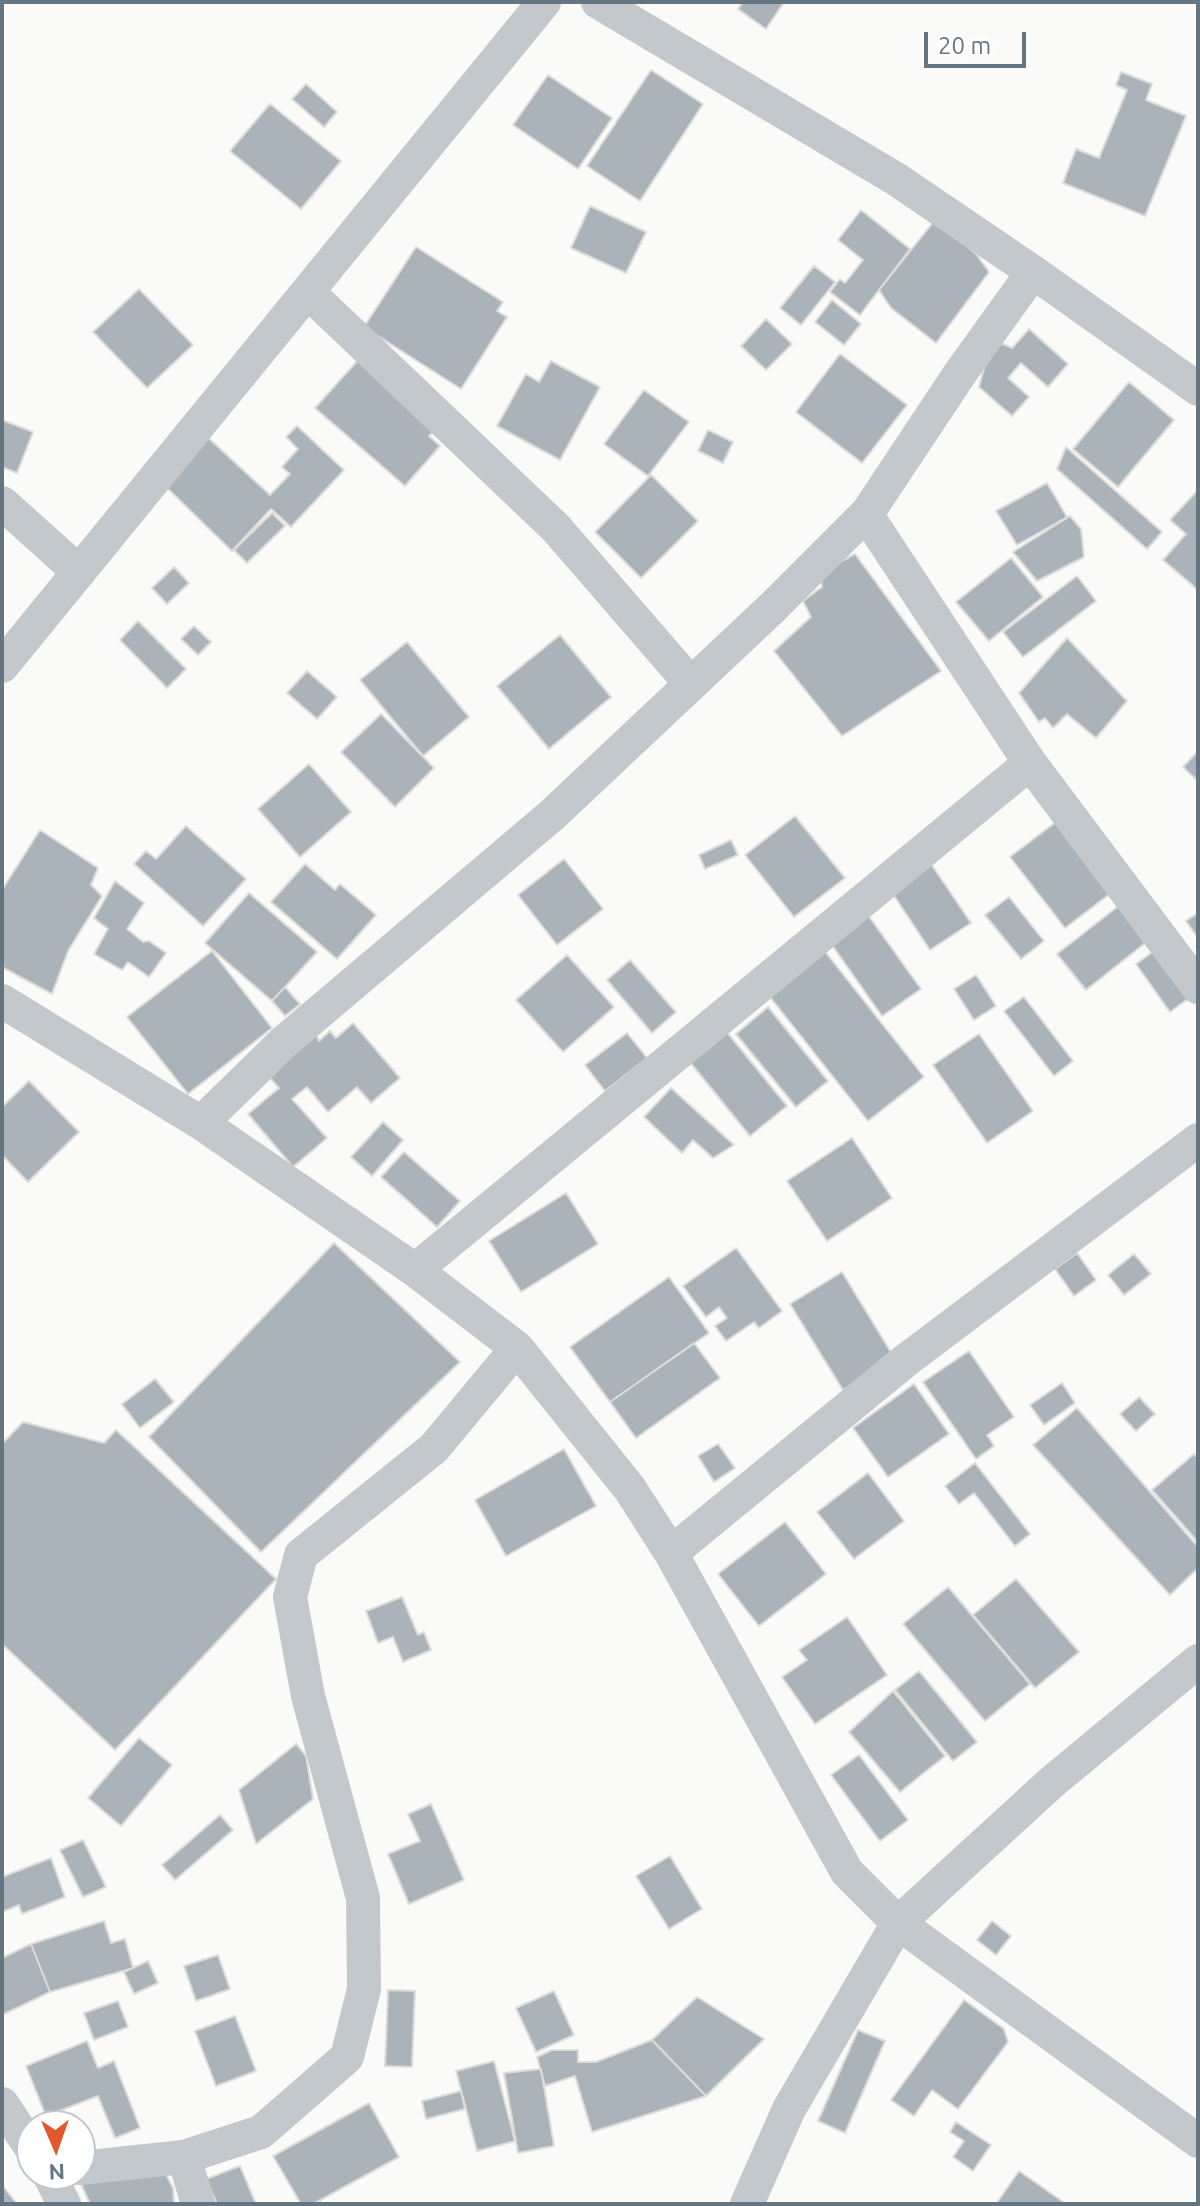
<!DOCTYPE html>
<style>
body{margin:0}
#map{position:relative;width:1200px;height:2206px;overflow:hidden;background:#fafaf8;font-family:Ubuntu,sans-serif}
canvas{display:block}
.frame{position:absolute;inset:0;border:4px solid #657683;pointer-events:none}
.north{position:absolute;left:16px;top:2110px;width:80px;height:80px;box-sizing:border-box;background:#fff;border:2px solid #c1c8cd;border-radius:50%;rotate:178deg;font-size:22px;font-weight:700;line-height:32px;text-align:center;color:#657683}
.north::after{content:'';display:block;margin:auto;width:28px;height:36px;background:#e4572e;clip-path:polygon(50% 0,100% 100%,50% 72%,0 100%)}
.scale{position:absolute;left:924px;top:32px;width:102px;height:36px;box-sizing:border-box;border:4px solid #657683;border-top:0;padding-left:10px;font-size:24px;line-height:28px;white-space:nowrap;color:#657683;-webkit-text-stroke:6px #fff;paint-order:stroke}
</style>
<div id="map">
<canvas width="1200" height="2206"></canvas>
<div class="frame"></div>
<div class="north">N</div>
<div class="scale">20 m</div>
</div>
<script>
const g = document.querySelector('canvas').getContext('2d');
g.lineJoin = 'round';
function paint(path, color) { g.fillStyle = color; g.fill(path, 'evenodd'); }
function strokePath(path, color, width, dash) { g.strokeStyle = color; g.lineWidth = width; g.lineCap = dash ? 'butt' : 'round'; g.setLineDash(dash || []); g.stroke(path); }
const building = new Path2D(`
 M743,2H784L766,29L738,9Z
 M651,70L703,104L640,201L587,166Z
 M1121,72L1152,84L1146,100L1186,116L1145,216L1063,183L1076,149L1099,158L1127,90L1116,85Z
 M548,75L612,118L578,169L513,125Z
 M306,84L337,112L324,127L292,99Z
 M270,104L341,161L301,209L230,151Z
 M590,206L646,232L626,273L571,248Z
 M861,210L910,249L860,315L830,292L840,279L845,283L863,260L838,240Z
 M935,220L976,254L989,272L936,343L891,308L879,290Z
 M416,247L503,302L497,311L507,317L461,389L364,327Z
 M814,266L835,282L801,325L780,308Z
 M139,289L193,345L147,388L93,332Z
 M832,300L861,324L844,345L815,322Z
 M766,319L792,344L766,370L741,346Z
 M1029,329L1068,364L1048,387L1021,363L1008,378L1029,397L1012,416L979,387L988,354L1001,343L1012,348Z
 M840,354L907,405L862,463L796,412Z
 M359,359L437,427L429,436L440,446L405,486L315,408Z
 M551,361L600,387L560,460L497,426L526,374L539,382Z
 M1129,382L1174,420L1118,487L1073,449Z
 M644,390L689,422L648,476L604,444Z
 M2,420L33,432L17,473L2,467Z
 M297,426L344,470L291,527L271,509L232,551L162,483L204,434L270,495L290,474L282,467L298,449L286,437Z
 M708,430L733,442L723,463L698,451Z
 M1066,447L1162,532L1147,549L1057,469Z
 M651,475L698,521L641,578L595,532Z
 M1047,483L1067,517L1017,545L996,511Z
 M1198,490V590L1163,560L1186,534L1170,520Z
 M272,513L285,526L247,563L234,550Z
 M1070,516L1081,529L1084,557L1037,581L1013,552Z
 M855,554L941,671L842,736L774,651L811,617L803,601L822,587L820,573Z
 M1011,558L1043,597L989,641L956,602Z
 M174,567L189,583L167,604L152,588Z
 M1077,576L1096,601L1023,657L1003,632Z
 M138,621L186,669L167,688L120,640Z
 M194,626L211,642L198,655L181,639Z
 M560,635L611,697L549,749L497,686Z
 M1067,638L1127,701L1096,738L1067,714L1053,728L1045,718L1039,722L1019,693Z
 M407,642L469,717L423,756L360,680Z
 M307,671L337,697L317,719L287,693Z
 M381,714L434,768L395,807L341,752Z
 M1198,751V781L1183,767Z
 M309,764L351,812L300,857L258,809Z
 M795,816L845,878L794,917L745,855Z
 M1056,822L1111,893L1065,928L1010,857Z
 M186,826L246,879L203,926L134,864L146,851L156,859Z
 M40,830L98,868L91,885L102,896L68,951L52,994L2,967V890Z
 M731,840L738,855L705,869L699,855Z
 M564,859L603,909L557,945L518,895Z
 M929,861L971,923L930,950L889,888Z
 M305,864L335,890L340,884L376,915L337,959L271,902Z
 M115,881L144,903L127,929L143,942L149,941L166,953L149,977L128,962L122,970L94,954L108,929L94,918Z
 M249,893L317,952L272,1001L205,943Z
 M1009,897L1044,941L1021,959L985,915Z
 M1121,904L1149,940L1086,990L1057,954Z
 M865,911L921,989L882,1016L827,938Z
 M1198,913V938L1186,921Z
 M823,949L924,1077L868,1121L767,993Z
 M212,951L272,1028L188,1094L127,1017Z
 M1154,951L1189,998L1170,1012L1136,964Z
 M567,955L614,1007L563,1052L516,1000Z
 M630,960L676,1012L652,1033L607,980Z
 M976,975L996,1006L974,1020L954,989Z
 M285,987L300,1004L285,1016L272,1001Z
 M1024,997L1073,1061L1054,1076L1004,1011Z
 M768,1007L828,1081L796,1107L736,1034Z
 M353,1023L400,1078L371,1103L357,1087L328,1112L307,1087L292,1099L327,1138L293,1167L248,1114L279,1088L262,1069L315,1032L319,1041L330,1031L336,1038Z
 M726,1031L787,1106L750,1136L689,1061Z
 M627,1033L647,1058L605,1091L585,1065Z
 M979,1034L1033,1111L987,1143L933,1065Z
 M29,1081L79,1132L28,1182L2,1155V1107Z
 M671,1088L734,1145L713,1158L693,1140L682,1153L644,1117Z
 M383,1122L403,1140L372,1176L351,1157Z
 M852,1138L892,1198L827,1241L787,1181Z
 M404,1152L460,1201L437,1227L381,1177Z
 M566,1193L598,1244L521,1292L489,1241Z
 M334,1243L460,1362L261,1552L149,1437Z
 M736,1248L782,1311L759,1328L754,1322L726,1341L715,1326L727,1318L719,1307L706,1317L683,1286Z
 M1077,1253L1096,1280L1074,1296L1055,1269Z
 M1134,1254L1151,1274L1124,1295L1108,1275Z
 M842,1272L895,1359L843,1390L790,1304Z
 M669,1277L709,1333L610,1402L570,1347Z
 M694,1343L720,1378L636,1438L610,1402Z
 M969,1351L1014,1417L987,1435L994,1446L976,1459L923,1382Z
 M155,1379L174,1402L140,1428L122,1404Z
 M1062,1383L1075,1403L1044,1425L1030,1405Z
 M914,1384L949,1434L888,1477L853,1428Z
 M1139,1397L1155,1414L1136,1431L1120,1414Z
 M1077,1408L1198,1547V1568L1170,1595L1033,1445Z
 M23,1422L104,1443L116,1430L276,1579L115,1750L2,1644V1444Z
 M718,1444L735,1468L714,1482L698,1456Z
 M564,1449L596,1506L506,1556L475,1500Z
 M1194,1454L1198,1458V1542L1152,1490Z
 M975,1463L1030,1534L1015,1546L974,1493L959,1504L945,1486Z
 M868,1473L904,1521L854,1559L817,1512Z
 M785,1522L826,1574L759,1626L718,1574Z
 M1016,1579L1079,1652L1035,1688L973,1615Z
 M948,1587L1030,1684L985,1721L903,1624Z
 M402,1597L418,1635L424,1632L431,1650L403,1662L393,1637L378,1643L366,1611Z
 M847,1617L887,1675L815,1724L782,1677L807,1660L799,1650Z
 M919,1671L977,1742L953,1761L895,1690Z
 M893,1691L945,1756L900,1792L849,1732Z
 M139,1738L172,1765L121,1826L88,1798Z
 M296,1744L306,1756L313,1799L256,1844L239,1790Z
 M859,1755L908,1820L880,1841L831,1775Z
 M431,1804L464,1880L409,1904L388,1854L420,1841L408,1814Z
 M220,1815L233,1830L175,1880L162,1865Z
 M83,1840L106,1887L83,1897L60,1850Z
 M670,1856L702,1909L669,1929L636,1876Z
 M51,1858L65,1897L22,1914L19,1905L2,1912V1877Z
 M104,1921L111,1943L125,1939L133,1968L50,1992L31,1944Z
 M992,1921L1011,1936L996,1955L977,1940Z
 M31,1944L50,1992L2,2015V1958Z
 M218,1955L230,1989L196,2001L184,1966Z
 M148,1961L158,1983L134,1994L124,1972Z
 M388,1990L415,1991L412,2067L385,2066Z
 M554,1991L574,2035L536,2052L516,2008Z
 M697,1997L764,2039L706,2096L652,2040Z
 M964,2000L1004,2029L1008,2042L958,2109L932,2090L914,2116L891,2100Z
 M118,2001L128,2027L94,2040L84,2013Z
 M235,2016L256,2071L216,2086L195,2031Z
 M858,2030L885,2041L845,2133L818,2121Z
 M652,2040L706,2096L592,2132L575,2076L545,2086L537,2057L552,2050H578V2062H596Z
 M87,2041L98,2068L114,2061L140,2128L115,2138L98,2096L46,2116L26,2066Z
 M494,2061L515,2141L477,2151L456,2071Z
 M541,2069L554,2146L518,2153L504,2073Z
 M461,2091L465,2109L426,2119L422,2101Z
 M369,2103L399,2157L313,2204H301L273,2156Z
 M956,2122L991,2145L973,2171L953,2157L964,2141L950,2132Z
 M161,2165L173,2188L174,2204H90L78,2177Z
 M240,2166L256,2204H217L206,2179Z
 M1019,2171L1066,2204H996Z
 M2,2185L17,2204H2Z`);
paint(building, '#aab3b9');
strokePath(building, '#dcdcda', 2);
strokePath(new Path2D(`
 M598,2L896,179L1033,272L1198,389
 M308,292L556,528L691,684
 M2,503L79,572
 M866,514L1030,763L1198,987
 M2,666L544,2
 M2,1001L201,1123L415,1270L517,1348L630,1489L671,1553L847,1872L898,1923L1198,2141
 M201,1123L284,1042L552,815L772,608L868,512L961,372L1033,272
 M415,1270L1030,763
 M671,1553L905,1361L1198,1140
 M2,2104L32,2149
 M184,2157L198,2204
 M80,2168L184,2157L261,2132L347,2057L364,1989L363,1898L308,1696L290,1597L301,1555L434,1448L517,1348
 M49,2174L64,2204
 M747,2204L789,2109L898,1923L1052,1782L1198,1661`), '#c3c8cc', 34);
</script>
